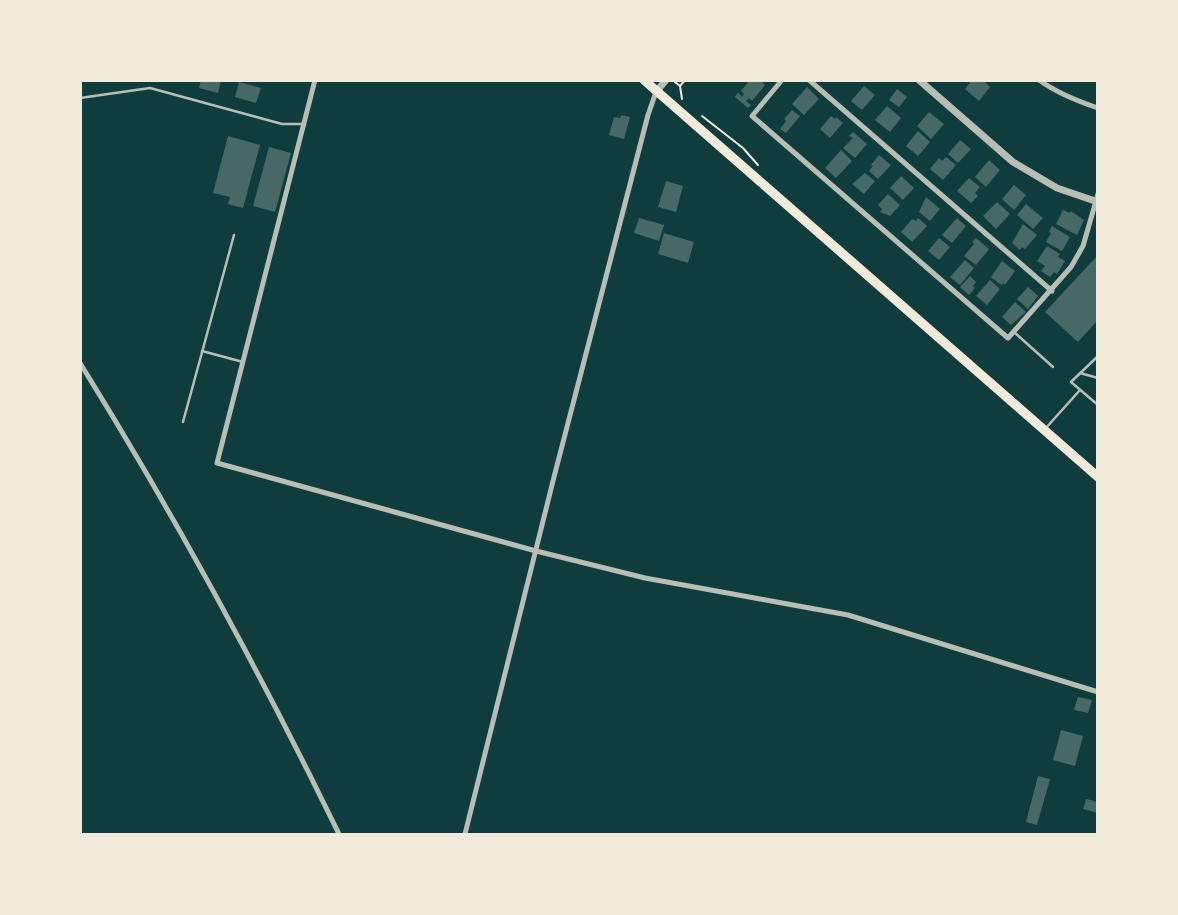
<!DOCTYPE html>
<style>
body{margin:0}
#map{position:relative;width:1178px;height:915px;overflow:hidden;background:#0f3d3e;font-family:Montserrat,sans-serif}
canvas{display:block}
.frame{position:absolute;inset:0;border:82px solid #f1e9da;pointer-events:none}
</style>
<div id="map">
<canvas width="1178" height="915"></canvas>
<div class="frame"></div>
</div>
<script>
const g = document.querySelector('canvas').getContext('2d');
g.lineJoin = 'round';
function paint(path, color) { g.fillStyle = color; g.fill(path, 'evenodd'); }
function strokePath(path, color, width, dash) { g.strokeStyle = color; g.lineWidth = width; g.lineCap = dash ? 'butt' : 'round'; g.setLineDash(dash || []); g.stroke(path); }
paint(new Path2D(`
 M201,80H221L218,93L199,88Z
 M750,80H760L765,85L752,101L749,98L746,101L751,105L748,108L735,97L738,93L742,97L744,94L741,91Z
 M972,80H983L990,87L979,101L965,89Z
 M239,82L261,88L256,103L235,97Z
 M864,86L875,95L862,110L851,101Z
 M807,87L819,99L804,115L792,104Z
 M897,89L907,97L899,107L889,100Z
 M887,106L901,118L890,132L875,120Z
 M792,110L800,116L786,133L780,129L786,121L784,119Z
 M929,112L944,124L931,139L917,126Z
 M621,115L630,117L624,139L609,135L614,117L620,118Z
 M831,116L835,119L836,117L843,123L830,138L820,129Z
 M918,131L930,142L918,156L906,146Z
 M853,132L867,144L855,158L843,148L853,138L849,136Z
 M228,136L260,145L243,208L228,204L230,197L213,193Z
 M960,140L971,149L958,163L948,154Z
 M269,147L291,153L275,212L253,206Z
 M841,150L852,161L836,178L825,168Z
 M879,155L891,165L878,179L869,171L873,166L871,165Z
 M946,157L956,165L943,180L930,169L939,158L942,161Z
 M989,160L1000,170L986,187L975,177Z
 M865,173L875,181L864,194L852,184Z
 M901,176L914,188L903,200L890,188Z
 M969,178L980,187L975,193L978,196L971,203L957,191Z
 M666,181L683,186L676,212L658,207Z
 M1014,185L1026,195L1014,210L1002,199Z
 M888,194L900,205L890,216L880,212L882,209L878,205Z
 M926,197L940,209L930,221L919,212Z
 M997,202L1010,214L996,229L983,216Z
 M1026,204L1043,218L1033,229L1017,215Z
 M1063,210L1070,213L1071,211L1084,220L1077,235L1056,224Z
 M639,218L664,225L659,241L634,233Z
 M918,218L927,226L912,242L901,232L912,219L916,221Z
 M957,218L966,226L952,243L942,235Z
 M1023,224L1037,235L1025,249L1022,247L1020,250L1012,243Z
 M1052,226L1070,237L1062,251L1046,242L1051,233L1049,232Z
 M664,233L694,242L688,263L658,254Z
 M939,238L950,247L939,260L928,251Z
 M976,238L989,249L976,265L964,256L974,244L972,242Z
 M1047,246L1060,254L1058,257L1065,261L1057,274L1054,272L1050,277L1041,271L1045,266L1037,261Z
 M1098,255V320L1078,342L1045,312Z
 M965,260L974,268L960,285L950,277Z
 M1002,261L1015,271L1005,285L1003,283L1001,285L991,277Z
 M970,276L976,282L973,286L975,288L969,295L960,287Z
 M990,280L1000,289L987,305L976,296Z
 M1028,287L1038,296L1028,309L1017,299Z
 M1015,302L1026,312L1011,325L1002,317Z
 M1078,697L1092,700L1088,713L1074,710Z
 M1061,730L1083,736L1075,766L1053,760Z
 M1038,776L1050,779L1037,825L1026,822Z
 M1086,799L1098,802V813L1083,809Z`), '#486865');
strokePath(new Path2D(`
 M675,82L680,86L685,80
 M680,86L682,99
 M702,116L743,148L758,165`), '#f1e9da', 2);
strokePath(new Path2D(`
 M80,98L150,88L282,124H303
 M1014,332L1053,367
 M202,351L243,362
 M1098,356L1071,382L1098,405
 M1080,373L1098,378
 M183,422L234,235
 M1045,429L1080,390`), '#b8beb3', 2.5);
strokePath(new Path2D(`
 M315,80L217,463L536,551L645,578L848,615L1098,692
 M782,80L752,116L1008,338L1071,267L1083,246L1098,194
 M809,80L1052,291
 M1039,80C1057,93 1077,101 1098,108
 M80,363C175,516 261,674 339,834
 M465,834L554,477L648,115L656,92`), '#b8beb3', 5);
strokePath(new Path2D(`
 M919,80L1013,162L1057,188L1098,202
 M656,92L666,80`), '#b8beb3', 7);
strokePath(new Path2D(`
 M644,80L1098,477`), '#f1e9da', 9);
</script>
